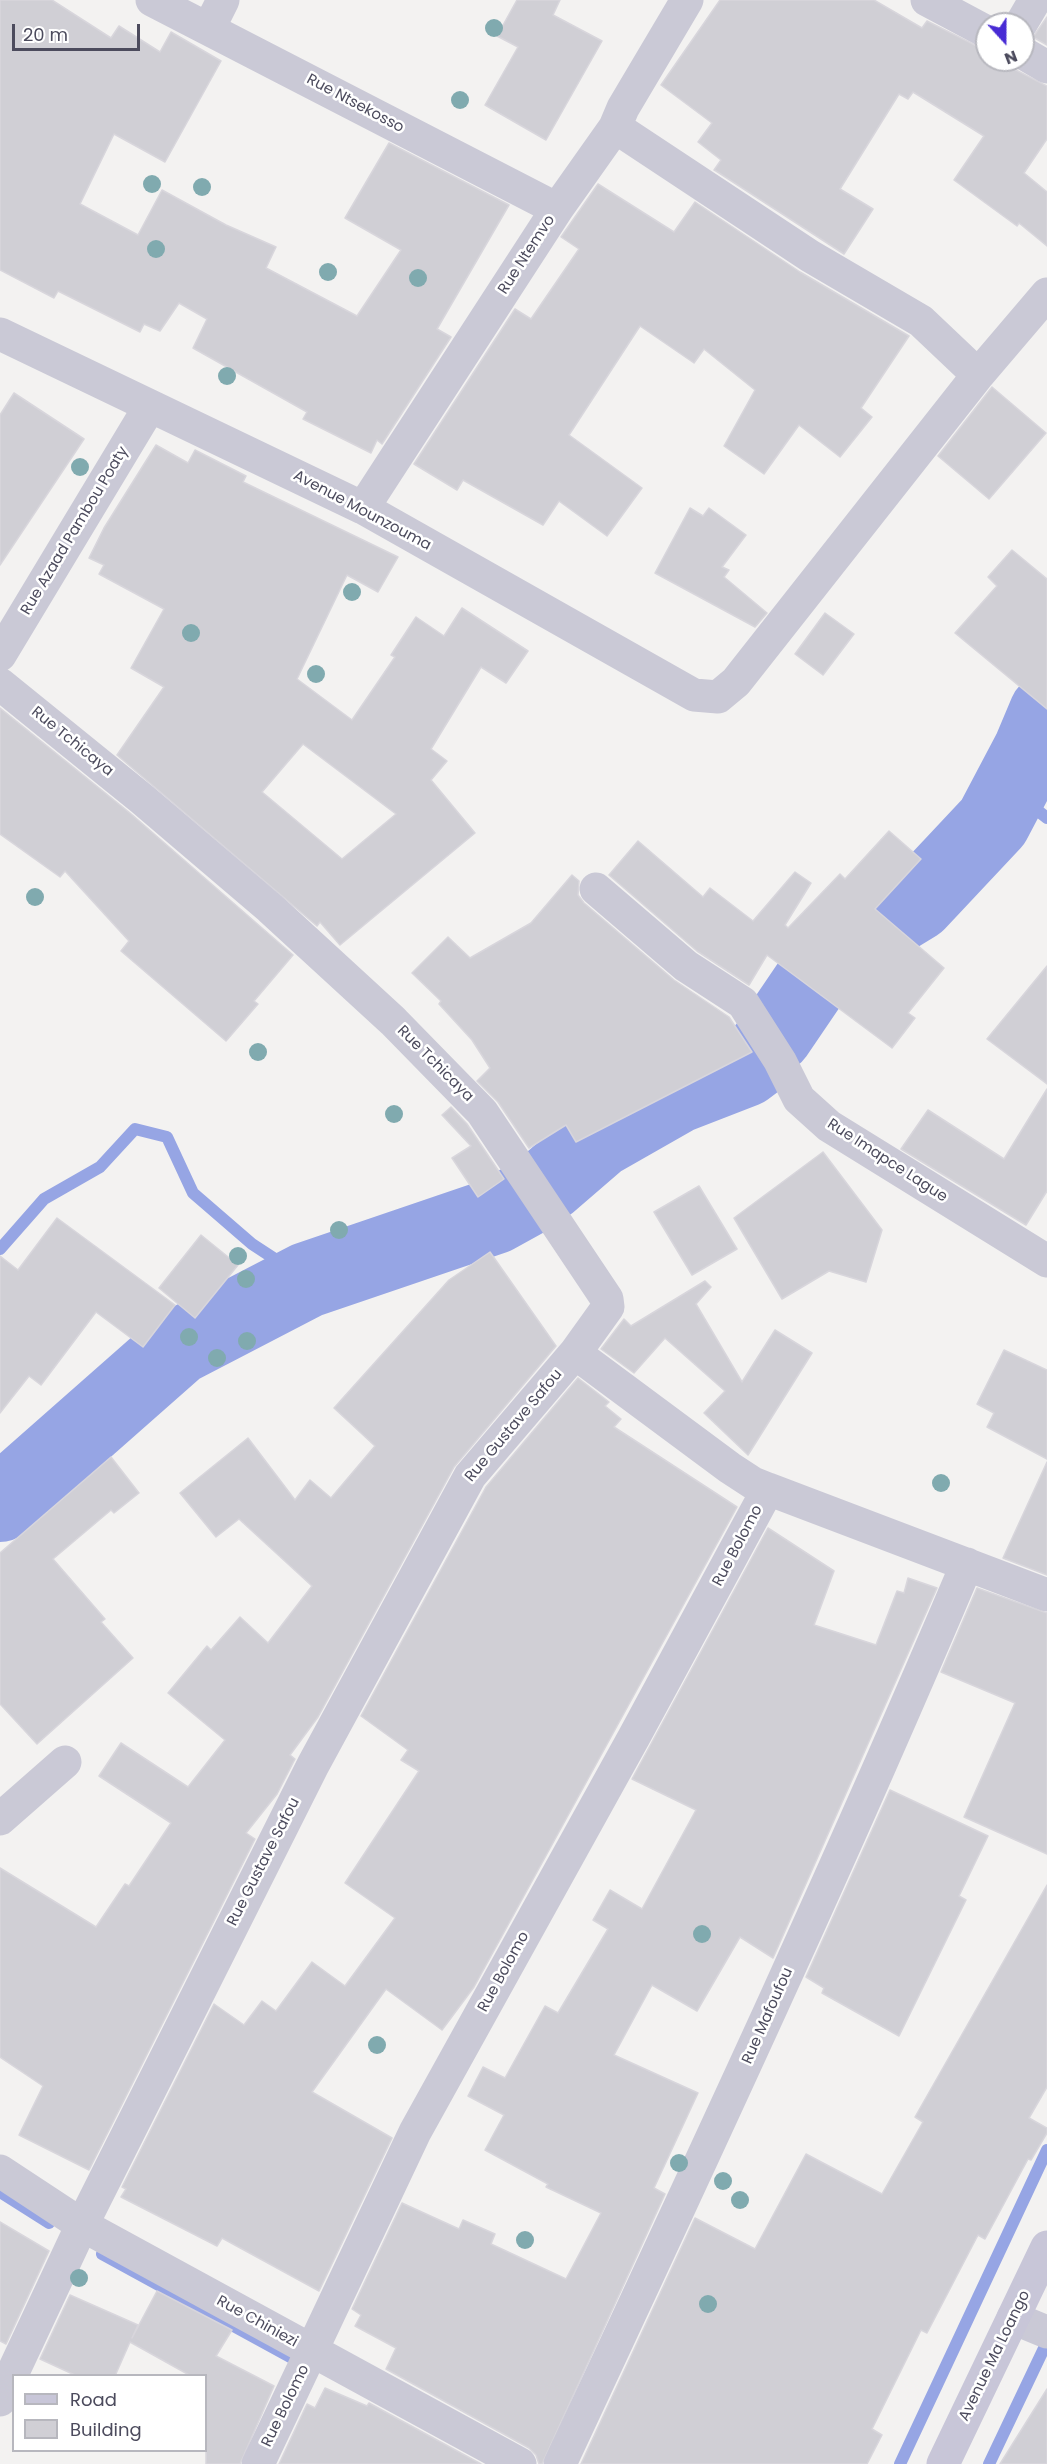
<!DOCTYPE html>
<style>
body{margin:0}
#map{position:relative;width:1047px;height:2464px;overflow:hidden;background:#f3f2f1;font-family:Poppins,sans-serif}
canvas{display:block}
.legend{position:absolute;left:12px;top:2374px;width:195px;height:78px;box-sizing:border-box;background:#fff;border:2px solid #b7b7be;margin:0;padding:8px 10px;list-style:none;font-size:18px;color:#4c4b5d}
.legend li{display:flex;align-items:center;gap:12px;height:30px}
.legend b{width:30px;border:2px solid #b7b7be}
.north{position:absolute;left:975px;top:12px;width:60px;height:60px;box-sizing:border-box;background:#fff;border:2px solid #b7b7be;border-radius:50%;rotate:159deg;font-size:16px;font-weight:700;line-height:24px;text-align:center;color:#4c4b5d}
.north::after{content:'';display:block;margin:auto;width:21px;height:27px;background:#482bd4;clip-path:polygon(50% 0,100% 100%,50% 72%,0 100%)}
.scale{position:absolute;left:12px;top:24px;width:128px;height:27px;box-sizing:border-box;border:3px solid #4c4b5d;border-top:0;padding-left:8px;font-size:18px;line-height:21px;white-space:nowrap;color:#4c4b5d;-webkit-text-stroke:4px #fff;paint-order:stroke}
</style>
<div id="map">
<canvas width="1047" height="2464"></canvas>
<ul class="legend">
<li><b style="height:8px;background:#c8c6d8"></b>Road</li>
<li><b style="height:16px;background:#d0cfd5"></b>Building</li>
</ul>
<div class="north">N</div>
<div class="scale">20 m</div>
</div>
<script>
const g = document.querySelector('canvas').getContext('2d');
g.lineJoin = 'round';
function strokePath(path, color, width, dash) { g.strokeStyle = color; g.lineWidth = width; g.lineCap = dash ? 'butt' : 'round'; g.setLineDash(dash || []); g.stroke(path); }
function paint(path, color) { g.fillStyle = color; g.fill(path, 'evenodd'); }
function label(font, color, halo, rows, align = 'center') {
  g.font = font + ' Poppins,sans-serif'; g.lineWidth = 5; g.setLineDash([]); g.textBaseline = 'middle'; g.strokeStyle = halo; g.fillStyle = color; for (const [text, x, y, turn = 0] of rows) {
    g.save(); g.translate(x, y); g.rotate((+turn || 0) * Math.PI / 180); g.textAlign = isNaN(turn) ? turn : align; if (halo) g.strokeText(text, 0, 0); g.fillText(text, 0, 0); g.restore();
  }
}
strokePath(new Path2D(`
 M1028,803L1047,818
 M0,1249L44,1199L100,1167L135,1129L167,1137L193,1193L252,1244L307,1280
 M0,2192L49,2223
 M102,2254L303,2364
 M900,2464L1047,2150
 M989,2464L1046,2344`), '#96a5e4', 12);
strokePath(new Path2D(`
 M775,1035L811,982L871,931L917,903L993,822L1031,750L1047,712
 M548,1184L599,1140L678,1095L745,1069L757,1060L764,1050
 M0,1504L178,1347L307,1280L495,1216L524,1200`), '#96a5e4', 76);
const building = new Path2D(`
 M0,0H52L111,38L119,26L160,52L171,32L221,61L165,162L114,134L80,204L138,235L162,190L226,225L276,247L266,268L357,316L401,250L345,218L389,143L509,205L437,329L451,337L382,444L377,440L371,453L303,419L307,412L193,348L207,319L179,303L160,331L144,324L140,332L58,291L54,298L0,270Z
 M517,0H560L553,15L602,41L546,140L485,105L518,47L497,36Z
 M720,0H874L922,28L927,21L987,51V60H1006L1014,69L1047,86V139L1024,173L1047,192V246L1019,223L1017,226L954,180L984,136L913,92L908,99L899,94L840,189L873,209L844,254L716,171L714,170L721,160L698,142L712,123L661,85Z
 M1047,17V45L1033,37Z
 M598,184L674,232L695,202L800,272L909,336L861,408L872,417L840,457L799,425L764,474L724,446L755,390L704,349L694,363L640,326L569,435L642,488L607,536L559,501L543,525L463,480L457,490L414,464L515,309L531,319L579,249L561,237Z
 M992,387L1046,433L989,499L938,456Z
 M14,393L84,439L0,565V415Z
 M156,445L188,463L195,450L246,476L243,482L398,557L378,592L347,575L297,679L352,720L395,657L391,655L416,617L444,636L462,608L528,651L506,683L481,667L431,749L447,761L431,780L475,833L340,945L320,922L317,926L117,755L164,687L131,668L164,609L99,574L104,565L89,558L104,528ZM303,744L396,814L342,859L262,792Z
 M690,508L703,516L709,508L746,535L722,567L729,570L724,577L767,613L755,627L655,573Z
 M1012,550L1047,579V709L955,633L997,586L988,577Z
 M825,613L854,634L823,675L795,654Z
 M0,708L130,813L293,955L254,1001L258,1004L226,1041L121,951L129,941L65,871L60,877L0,834Z
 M889,831L921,859L875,909L944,968L908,1013L915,1018L892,1048L767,955L749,985L697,951L609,875L638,841L703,897L710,888L753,921L795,872L811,883L785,925L788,928L840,874L845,879Z
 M572,875L579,881L578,895L584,903L674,980L729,1017L752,1052L576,1142L566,1125L529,1148L498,1102L477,1081L490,1068L472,1040L439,1004L441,1001L412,973L448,937L470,958L531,923Z
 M1047,966V1084L987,1039Z
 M1047,1089V1191L1026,1225L901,1149L928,1110L1004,1159Z
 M451,1107L467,1124L504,1179L478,1197L452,1158L471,1146L442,1115Z
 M823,1152L882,1230L866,1282L829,1271L782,1299L734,1218Z
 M699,1186L737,1249L692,1275L654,1212Z
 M57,1218L175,1305L143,1347L96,1312L41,1385L29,1376L0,1413V1256L18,1270Z
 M201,1235L238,1265L195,1318L159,1288Z
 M490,1252L556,1346L454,1467L318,1717L290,1755L295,1759L277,1794L246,1833L255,1839L89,2170L19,2135L43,2086L0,2057V1868L96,1927L125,1884L129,1886L171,1823L99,1776L121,1743L188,1787L225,1740L168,1693L207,1646L211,1650L240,1617L268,1643L312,1586L239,1519L216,1537L180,1493L248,1438L295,1500L310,1480L331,1498L375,1446L334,1408L449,1280Z
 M705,1281L711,1287L696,1304L742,1382L775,1330L812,1353L748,1455L704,1413L725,1391L665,1338L634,1373L601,1349L624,1319L631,1326Z
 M1004,1350L1047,1370V1459L987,1427L994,1413L977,1404Z
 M578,1378L609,1402L605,1406L621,1419L614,1427L737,1507L474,1987L442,2030L386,1989L312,2092L392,2138L319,2291L222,2238L217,2246L121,2197L126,2189L122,2187L214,2004L244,2025L262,2001L276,2011L312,1962L345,1986L395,1918L345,1883L419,1771L401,1760L408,1750L361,1716L486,1487Z
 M111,1457L139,1493L114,1513L111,1510L53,1559L105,1619L101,1622L133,1658L37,1744L0,1704V1553Z
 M1047,1462V1575L1003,1558Z
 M768,1528L834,1571L814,1625L876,1645L897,1591L904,1593L908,1578L937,1588L773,1958L740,1937L697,2011L652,1985L614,2055L698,2093L654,2188L665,2194L542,2464H539L536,2455L529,2448L386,2369L396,2348L355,2326L361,2315L352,2309L402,2203L459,2229L463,2220L495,2234L491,2244L566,2279L601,2213L546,2187L548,2184L485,2150L504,2115L468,2096L483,2067L505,2078L545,2006L558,2013L608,1929L593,1920L610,1890L642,1909L696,1810L632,1779Z
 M977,1588L1047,1613V1854L964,1817L1015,1703L941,1672Z
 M890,1790L988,1836L959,1896L966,1900L899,2036L822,1993L824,1988L806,1977Z
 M1047,1885V2087L1029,2118L1047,2128V2133L1031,2160L1028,2159L985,2239L978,2235L927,2333L921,2330L872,2429L882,2435L867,2464H581L695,2218L755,2249L806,2154L882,2194L923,2122L915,2117Z
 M0,2222L49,2251L6,2344L0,2341Z
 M157,2291L232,2330L216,2356L274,2386L240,2464H206V2375L191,2376L130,2342L115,2376H77L40,2359L70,2295L138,2325L132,2338Z
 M325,2388L367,2406L369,2403L481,2464H279L307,2404L315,2408Z
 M1047,2389V2464H1000Z`);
paint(building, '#d0cfd5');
strokePath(building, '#d8d6dc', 1.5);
strokePath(new Path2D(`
 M152,0L557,209
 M927,0L987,32
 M1021,24L1035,0
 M209,28L223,0
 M1023,53L1047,67
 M615,127L810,256L921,321L978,375
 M0,334L363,508L694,695L718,697L736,682L978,375L1047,294
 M363,508L557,209L615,127L623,108L687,0
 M0,655L150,406
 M0,684L142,799L270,908L393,1021L482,1112L607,1299L608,1307L575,1353L730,1468L753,1483L768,1489L634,1737L415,2132L258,2464
 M596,889L686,966L743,1003L780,1061L799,1099L829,1126L1047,1261
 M768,1489L1047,1595
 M0,1819L65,1762
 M0,2171L82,2225L520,2464
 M1013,2318L1047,2332
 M0,2400L82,2225L313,1765L470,1476L575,1353
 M560,2464C699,2166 839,1867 967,1564`), '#cac9d6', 33);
strokePath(new Path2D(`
 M943,2464L1047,2247`), '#c8c6d8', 33);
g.fillStyle = '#80aaaf';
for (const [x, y] of [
 [494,28],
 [460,100],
 [152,184],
 [202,187],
 [156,249],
 [328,272],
 [418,278],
 [227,376],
 [80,467],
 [352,592],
 [191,633],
 [316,674],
 [35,897],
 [258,1052],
 [394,1114],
 [339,1230],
 [238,1256],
 [246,1279],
 [189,1337],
 [247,1341],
 [217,1358],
 [941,1483],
 [702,1934],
 [377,2045],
 [679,2163],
 [723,2181],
 [740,2200],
 [525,2240],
 [79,2278],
 [708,2304]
]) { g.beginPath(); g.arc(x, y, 9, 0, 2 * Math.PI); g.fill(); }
label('15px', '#4c4b5d', '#fff', [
 ["Rue Ntsekosso",355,104,28],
 ["Rue Ntemvo",527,255,-57],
 ["Avenue Mounzouma",362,511,28],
 ["Rue Azaad Pambou Poaty",75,531,-59],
 ["Rue Tchicaya",72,742,39],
 ["Rue Tchicaya",435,1064,45],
 ["Rue Imapce Lague",887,1161,33],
 ["Rue Gustave Safou",514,1426,-50],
 ["Rue Bolomo",738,1546,-62],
 ["Rue Gustave Safou",264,1862,-63],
 ["Rue Bolomo",504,1972,-61],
 ["Rue Mafoufou",768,2016,-66],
 ["Rue Chiniezi",257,2322,29],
 ["Avenue Ma Loango",995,2356,-64],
 ["Rue Bolomo",286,2406,-64]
]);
</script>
